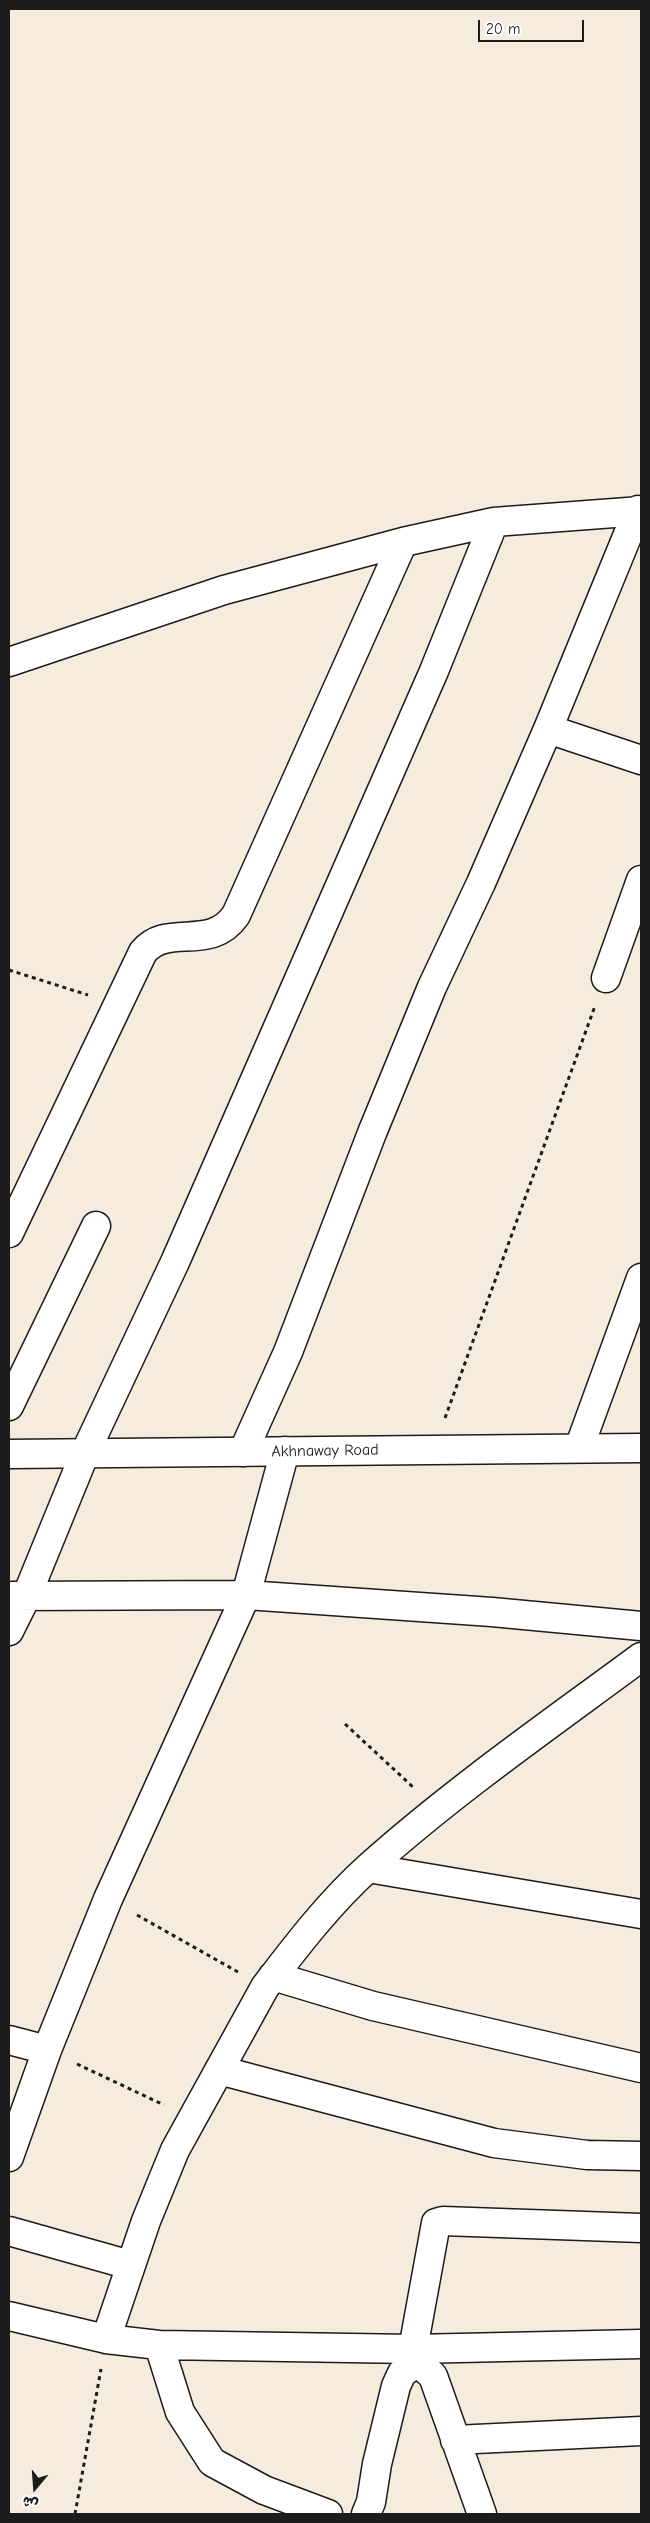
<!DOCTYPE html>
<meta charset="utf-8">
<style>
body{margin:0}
#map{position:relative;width:650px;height:2523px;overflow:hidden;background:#f5ecde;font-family:"Comic Neue","Playpen Sans Arabic",sans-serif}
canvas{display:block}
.frame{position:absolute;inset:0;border:10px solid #1c1c1c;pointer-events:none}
.north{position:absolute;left:10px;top:2463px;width:50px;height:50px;-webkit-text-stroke:4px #fff;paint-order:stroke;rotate:198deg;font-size:14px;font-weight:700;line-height:20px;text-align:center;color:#1c1c1c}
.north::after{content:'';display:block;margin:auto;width:18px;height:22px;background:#1c1c1c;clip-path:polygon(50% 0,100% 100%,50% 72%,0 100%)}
.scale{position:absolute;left:478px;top:20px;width:106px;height:22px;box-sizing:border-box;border:2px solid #1c1c1c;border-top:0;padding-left:6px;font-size:15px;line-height:18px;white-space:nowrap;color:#1c1c1c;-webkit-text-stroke:4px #fff;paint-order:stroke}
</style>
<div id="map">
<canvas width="650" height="2523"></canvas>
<div class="frame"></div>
<div class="north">ش</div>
<div class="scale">20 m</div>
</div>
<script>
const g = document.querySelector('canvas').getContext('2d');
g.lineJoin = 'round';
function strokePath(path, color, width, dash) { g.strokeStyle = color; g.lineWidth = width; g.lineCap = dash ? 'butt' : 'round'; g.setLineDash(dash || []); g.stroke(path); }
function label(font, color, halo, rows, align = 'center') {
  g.font = font + ' "Comic Neue",sans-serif'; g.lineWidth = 4; g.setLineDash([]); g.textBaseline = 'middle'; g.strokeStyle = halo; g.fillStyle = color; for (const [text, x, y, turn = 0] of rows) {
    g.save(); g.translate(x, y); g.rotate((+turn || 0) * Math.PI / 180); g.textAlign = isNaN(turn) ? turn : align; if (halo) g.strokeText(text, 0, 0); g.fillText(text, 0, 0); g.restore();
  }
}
const street = new Path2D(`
 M9,662L224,590L403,542L494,522L641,511
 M548,729L641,760
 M606,978L641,880
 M9,1233L143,952C168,922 210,953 236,915L403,542
 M9,1406L96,1226
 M579,1448L641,1278
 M243,1452L288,1352L372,1133L432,987L481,883L548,729L638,510
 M12,1596L246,1595L492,1612L641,1626
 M9,1631L27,1595L85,1453L175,1262L434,671L494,522
 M368,1868L641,1914
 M273,1976L373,2006L641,2068
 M9,2040L47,2050
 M219,2070L494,2143L587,2155L641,2156
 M9,2157L47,2050L108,1899L246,1595L285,1451
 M9,2231L130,2265
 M9,2316L106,2339L159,2345L413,2349L641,2344
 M106,2339L146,2221L175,2150L265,1987C297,1945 330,1902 369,1867C454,1791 549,1725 641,1657
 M159,2345L180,2412L212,2462L264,2490L328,2514
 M455,2440L641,2431
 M366,2514L371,2502L377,2464L396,2386L402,2373L415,2364
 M482,2514L433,2376L424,2368L415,2364L413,2349L436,2223L443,2221L641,2228`);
const secondary = new Path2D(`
 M9,1454L641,1448`);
strokePath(street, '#1c1c1c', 31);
strokePath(secondary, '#1c1c1c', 31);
strokePath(new Path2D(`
 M9,970L88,995
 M445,1418L595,1006
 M345,1724L413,1787
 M137,1915L238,1972
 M77,2064L164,2105
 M75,2514L101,2369`), '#1c1c1c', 3, [4, 4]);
strokePath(street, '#fff', 28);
strokePath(secondary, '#fff', 28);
label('16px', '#1c1c1c', '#fff', [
 ["Akhnaway Road",325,1451,-1]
]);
</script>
